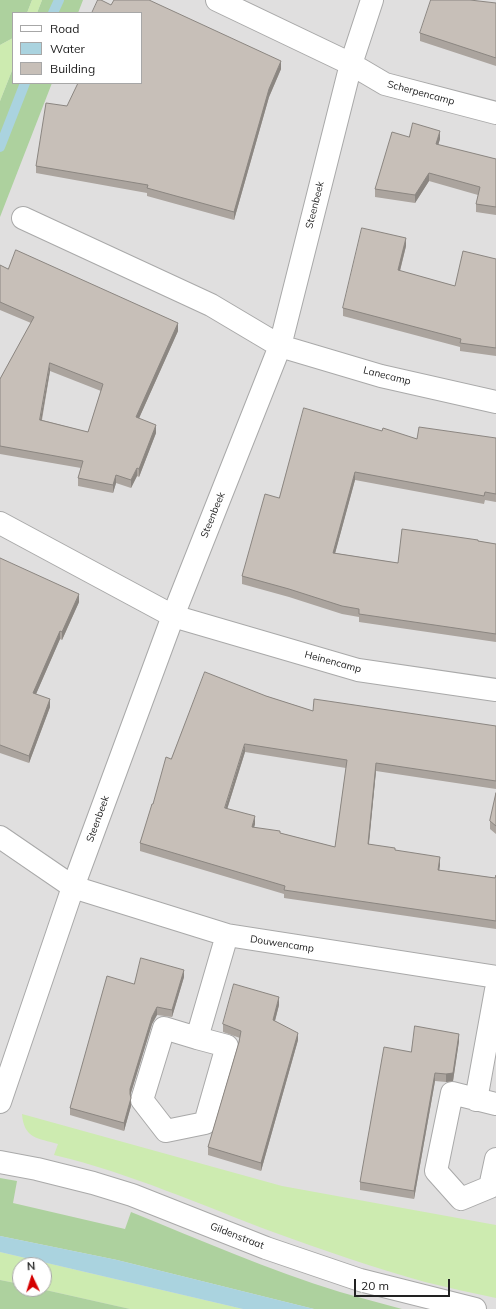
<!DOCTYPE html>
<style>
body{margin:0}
#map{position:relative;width:496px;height:1309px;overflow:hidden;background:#f2efe9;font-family:Mulish,sans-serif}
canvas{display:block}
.legend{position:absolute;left:12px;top:12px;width:130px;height:72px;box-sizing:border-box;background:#fff;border:1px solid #a7a7a7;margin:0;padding:5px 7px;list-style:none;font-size:12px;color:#222}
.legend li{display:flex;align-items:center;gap:8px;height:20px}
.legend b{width:20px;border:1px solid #a7a7a7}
.north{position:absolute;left:12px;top:1257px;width:40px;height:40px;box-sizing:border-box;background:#fff;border:1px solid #a7a7a7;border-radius:50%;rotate:356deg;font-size:11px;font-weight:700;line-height:16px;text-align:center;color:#222}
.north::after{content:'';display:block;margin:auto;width:14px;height:18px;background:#d40000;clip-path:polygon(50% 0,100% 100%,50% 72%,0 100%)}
.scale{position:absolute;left:354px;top:1279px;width:96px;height:18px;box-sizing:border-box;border:2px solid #222;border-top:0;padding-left:5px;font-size:12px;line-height:14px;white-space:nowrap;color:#222;-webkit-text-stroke:3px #fff;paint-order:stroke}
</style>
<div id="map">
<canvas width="496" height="1309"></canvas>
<ul class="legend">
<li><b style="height:5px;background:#fff"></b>Road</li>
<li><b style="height:11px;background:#aad3df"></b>Water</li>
<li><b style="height:11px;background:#c7bfb8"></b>Building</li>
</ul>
<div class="north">N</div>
<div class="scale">20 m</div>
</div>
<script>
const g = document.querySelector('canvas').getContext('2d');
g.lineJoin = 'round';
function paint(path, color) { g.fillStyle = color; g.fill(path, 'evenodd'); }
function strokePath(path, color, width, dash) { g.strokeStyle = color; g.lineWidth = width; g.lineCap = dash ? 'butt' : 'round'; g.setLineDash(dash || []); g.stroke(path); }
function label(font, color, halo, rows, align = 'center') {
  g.font = font + ' Mulish,sans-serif'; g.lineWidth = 3; g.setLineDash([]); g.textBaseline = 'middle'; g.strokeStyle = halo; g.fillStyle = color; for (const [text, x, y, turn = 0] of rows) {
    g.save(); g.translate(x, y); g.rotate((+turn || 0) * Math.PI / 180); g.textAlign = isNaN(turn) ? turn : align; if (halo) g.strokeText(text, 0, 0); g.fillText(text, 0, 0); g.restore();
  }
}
paint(new Path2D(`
 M63,0H496V1309H0V156L30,83H141V13H58ZM20,1265H44V1289H20Z`), '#e0dfdf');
paint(new Path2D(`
 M32,0H42L37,13H27Z
 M13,38V68L0,101V45Z
 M22,1114L282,1186L496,1225V1298C473,1293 449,1288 425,1282C374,1268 323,1250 273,1232C201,1205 130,1173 54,1155L58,1144C38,1138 24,1139 22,1114Z
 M0,1252L243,1309H130L41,1289H44V1265H20V1284L0,1280Z`), '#cdebb0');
paint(new Path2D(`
 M0,0H32L27,13H13V38L0,45Z
 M42,0H83L78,13H37Z
 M13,68V83H52L0,217V101Z
 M0,1178L17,1181L13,1203L125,1229L131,1212C200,1240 269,1270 340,1292C360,1298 381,1303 402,1309H314L117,1260L0,1236Z
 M0,1280L20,1284V1289H41L130,1309H0Z`), '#add19e');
paint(new Path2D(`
 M0,1236L117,1260L314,1309H243L0,1252Z`), '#aad3df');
strokePath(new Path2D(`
 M53,13L59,0
 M0,147L25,83`), '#aad3df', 10);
const minor = new Path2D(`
 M217,0L351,64L385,84L496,113
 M23,218L211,305L280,346L381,376L496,402
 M0,523L173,616L358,670L496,690
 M0,837L73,887L227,935L496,977
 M197,1038L164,1028L142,1100L166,1131L205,1123L227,1046L197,1038L227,935
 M476,1100L496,990
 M0,1102L73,887L173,616L280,346L351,64L372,0
 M496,1104L452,1093L436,1171L461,1199L490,1187L496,1159`);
const tertiary = new Path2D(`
 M0,1162L37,1169L93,1183L132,1195L266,1248L360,1280L475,1309`);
strokePath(minor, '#a9a9a9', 24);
strokePath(tertiary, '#a9a9a9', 24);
strokePath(minor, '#fff', 22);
strokePath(tertiary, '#fff', 22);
paint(new Path2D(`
 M496,3V66L420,41V33Z
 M111,5L281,69L269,97L234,220L147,196V193L36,173V166L67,106L141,83Z
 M409,137L440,139L438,145L496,159V215L476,212V204L478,195L429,181L415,203L375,197V189Z
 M406,246L400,271L455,286L496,259V356L460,351V347L343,316V308Z
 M0,265L8,269L178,331L139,418L156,433L139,477L137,476L131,488L116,483L113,493L78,486V478L81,468L0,454V379L31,323L0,310ZM50,371L101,391L88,432L42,420Z
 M382,431L417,439L496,438V502L485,500L484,504L355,480L335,553L398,563L478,541L496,544V642L359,622V617L342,614L289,597L242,584V576L279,498Z
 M0,558L79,602L62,640L60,639L36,694L50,707L29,763L0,753Z
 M266,696L313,711L496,726V789L376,771L369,844L395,850L440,865L439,870L495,878L496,875V929L284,898V894L140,851V843L153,804L171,759ZM245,752L346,768L335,847L280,833L254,827L255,824L227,809Z
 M496,793V834L490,829V821Z
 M184,977L172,1017L157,1015L152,1024L130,1096L131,1106L124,1131L70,1115V1108L134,984Z
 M279,1005L275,1021L298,1040L261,1171L208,1155V1147L240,1038L223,1032V1024Z
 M459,1041L453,1081L446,1082L435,1081L414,1199L360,1190V1182L411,1052Z`), '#aba49e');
paint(new Path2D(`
 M281,61V69L269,97L234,220V212L269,89Z
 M440,131V139L436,152V144Z
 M429,173V181L415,203V195Z
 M406,238V246L398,278V270Z
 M178,323V331L136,425V417Z
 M50,363V371L40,428V420Z
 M156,425V433L139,477V469Z
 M137,468V476L131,488V480Z
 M355,472V480L333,561V553Z
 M116,475V483L113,493V485Z
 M79,594V602L62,640V632Z
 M60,631V639L33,701V693Z
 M50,699V707L29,763V756Z
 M245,744V752L225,816V808Z
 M376,763V771L368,852V844Z
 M255,816V824L252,835V827Z
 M440,857V865L438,878V870Z
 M184,970V977L172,1017V1010Z
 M279,997V1005L273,1028V1020Z
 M157,1007V1015L152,1024L130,1096V1102V1089L152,1017Z
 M298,1033V1040L261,1171V1163Z
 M459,1034V1041L453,1081L446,1082V1074Z
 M435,1073V1081L414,1199V1191Z
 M131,1098V1106L124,1131V1123Z`), '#8b8681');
const building = new Path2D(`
 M98,0H101L111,5L114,0H149L281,61L269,89L234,212L147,188L148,185L36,166L46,103L67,106L78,83H141V13H92Z
 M431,0H470L496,3V58L420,33Z
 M413,123L440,131L436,144L496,159V207L476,204L480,187L429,173L415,195L375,189L392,132L409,137Z
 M362,228L406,238L398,270L455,286L463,251L496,259V348L460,343L461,339L343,308Z
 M16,250L178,323L136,417L156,425L139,469L137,468L131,480L116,475L113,485L78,478L83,461L0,446V379L34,317L0,302V265L8,269ZM50,363L103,384L88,432L40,420Z
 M304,408L382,431L383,428L417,439L419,427L496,438V494L485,492L484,496L355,472L333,553L398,563L402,529L478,540V541L496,544V634L359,614V609L342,606L289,589L242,576L265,494L279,498Z
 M0,558L79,594L62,632L60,631L33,693L50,699L29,756L0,745Z
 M205,672L266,696L313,711L314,699L496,726V781L376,763L368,844L395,848V850L440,857L438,870L495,878L496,875V921L284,890L285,886L140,843L152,804H153L166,757L171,759ZM245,744L347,760L335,847L280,833V831L252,827L255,816L225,808Z
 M496,793V826L490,821Z
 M141,958L184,970L172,1010L157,1007L152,1017L130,1089V1094L131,1098L124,1123L70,1108L107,976L134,984Z
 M234,984L279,997L273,1020L298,1033L261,1163L208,1147L239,1042L241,1031L223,1024Z
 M415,1026L459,1034L453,1073L446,1074L435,1073L414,1191L360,1182L384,1047L411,1052Z`);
paint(building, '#c7bfb8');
strokePath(building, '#8b8681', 1);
label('10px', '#222', '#fff', [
 ["Scherpencamp",421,93,15],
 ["Steenbeek",315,205,-76],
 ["Lanecamp",387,376,14],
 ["Steenbeek",213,515,-68],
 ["Heinencamp",333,662,15],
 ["Steenbeek",98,819,-70],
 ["Douwencamp",282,944,9],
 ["Gildenstraat",237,1236,21]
]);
</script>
